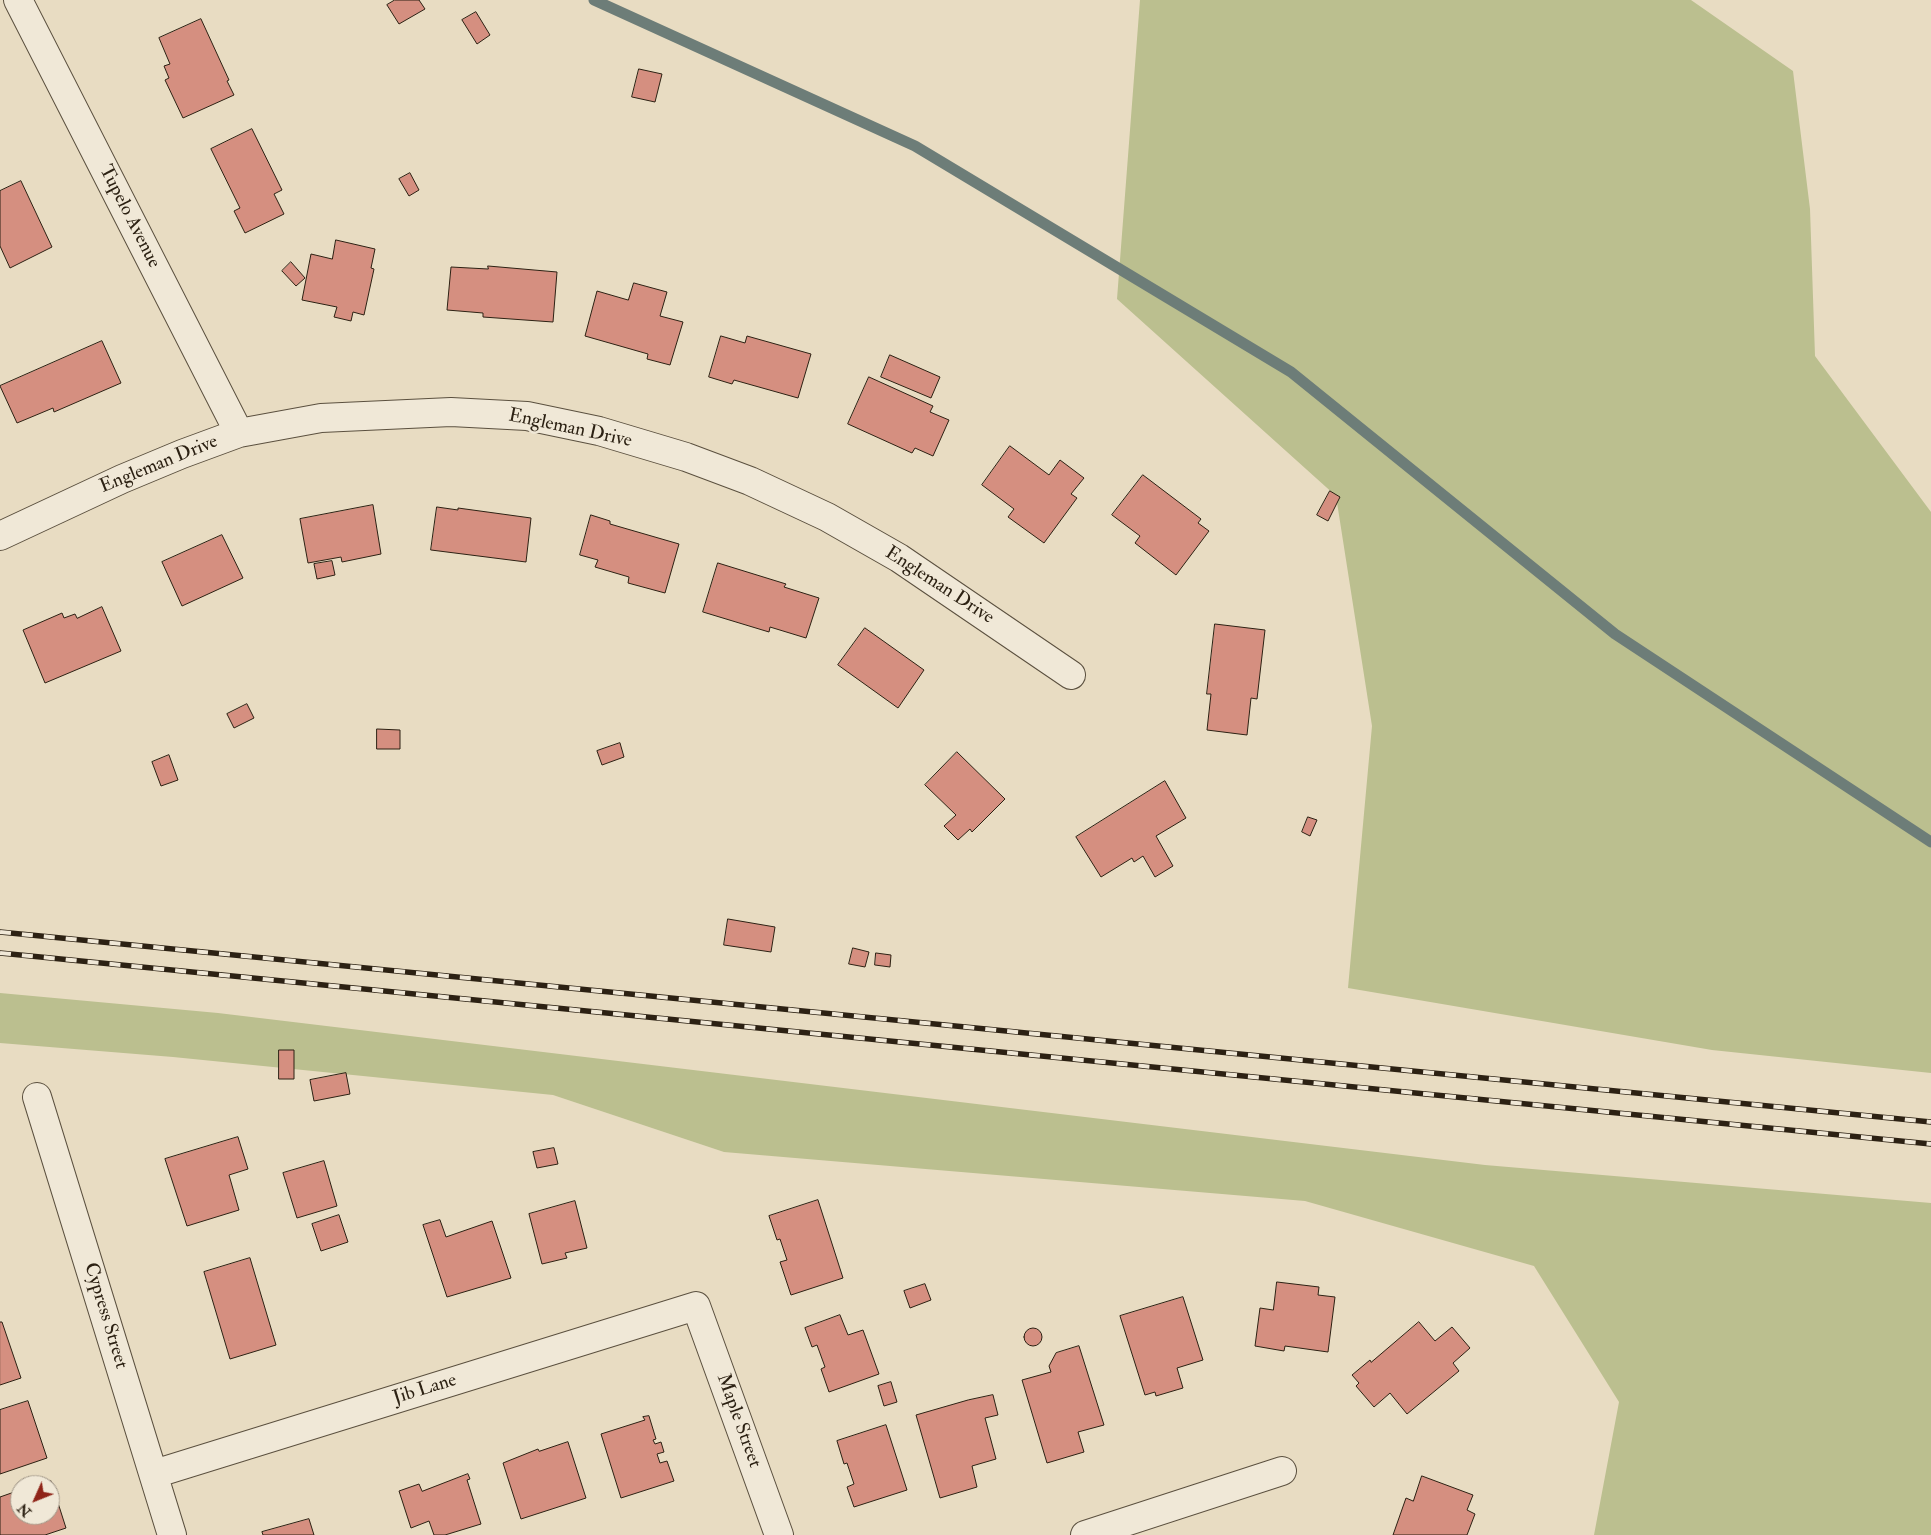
<!DOCTYPE html>
<style>
body{margin:0}
#map{position:relative;width:1931px;height:1535px;overflow:hidden;background:#e8dcc2;font-family:"IM FELL Double Pica",serif}
canvas{display:block}
.north{position:absolute;left:10px;top:1475px;width:50px;height:50px;box-sizing:border-box;background:#f0e8d7;border:1px solid #a29889;border-radius:50%;rotate:226deg;font-size:14px;font-weight:700;line-height:20px;text-align:center;color:#2c2113}
.north::after{content:'';display:block;margin:auto;width:18px;height:22px;background:#8f2418;clip-path:polygon(50% 0,100% 100%,50% 72%,0 100%)}
</style>
<div id="map">
<canvas width="1931" height="1535"></canvas>
<div class="north">N</div>
</div>
<script>
const g = document.querySelector('canvas').getContext('2d');
g.lineJoin = 'round';
function paint(path, color) { g.fillStyle = color; g.fill(path, 'evenodd'); }
function strokePath(path, color, width, dash) { g.strokeStyle = color; g.lineWidth = width; g.lineCap = dash ? 'butt' : 'round'; g.setLineDash(dash || []); g.stroke(path); }
function label(font, color, halo, rows, align = 'center') {
  g.font = font + ' "IM FELL Double Pica",serif'; g.lineWidth = 5; g.setLineDash([]); g.textBaseline = 'middle'; g.strokeStyle = halo; g.fillStyle = color; for (const [text, x, y, turn = 0] of rows) {
    g.save(); g.translate(x, y); g.rotate((+turn || 0) * Math.PI / 180); g.textAlign = isNaN(turn) ? turn : align; if (halo) g.strokeText(text, 0, 0); g.fillText(text, 0, 0); g.restore();
  }
}
paint(new Path2D(`
 M1140,0H1691L1793,71L1810,209L1815,356L1931,512V1073L1712,1050L1348,988L1372,726L1336,496L1117,299Z
 M0,993L218,1013L1485,1165L1931,1203V1535H1594L1619,1402L1534,1266L1305,1201L724,1152L553,1095L173,1057L0,1043Z`), '#bbbf8f');
strokePath(new Path2D(`
 M594,0L915,146L1291,372L1615,634L1931,842`), '#6d7d78', 11);
const building = new Path2D(`
 M395,0H419L425,9L399,24L387,5Z
 M476,12L490,35L477,44L462,20Z
 M201,19L229,80L227,81L234,95L183,118L165,80L169,78L164,66L170,64L159,38Z
 M639,69L662,74L655,102L632,97Z
 M252,129L282,190L274,194L284,214L245,233L234,211L240,208L211,149Z
 M410,173L419,190L409,196L399,179Z
 M21,181L52,247L10,268L0,246V191Z
 M336,240L375,249L371,268L374,269L364,315L353,312L351,321L334,317L337,307L302,300L311,254L332,259Z
 M291,262L305,278L296,286L282,271Z
 M488,266L557,272L553,322L483,317V313L447,310L451,267L488,269Z
 M634,283L667,292L660,316L683,322L670,365L647,359L648,354L585,336L597,291L628,300Z
 M721,336L745,343L747,336L811,354L798,398L734,380L732,384L709,377Z
 M102,341L121,383L54,412L53,408L17,423L0,386Z
 M890,355L940,377L931,398L881,377Z
 M869,377L933,406L930,412L949,420L933,456L915,448L912,453L848,424Z
 M1010,446L1049,475L1060,460L1084,478L1071,494L1077,498L1044,543L1008,517L1014,509L982,485Z
 M1143,475L1201,519L1198,523L1209,531L1176,575L1135,543L1140,536L1112,515Z
 M1330,491L1340,497L1328,521L1317,515Z
 M373,505L381,554L342,562L341,557L308,563L300,519Z
 M437,507L458,510V508L531,518L526,562L431,550Z
 M591,515L610,521V524L679,544L665,593L628,583L629,577L595,567L598,560L580,555Z
 M222,535L243,578L182,606L162,562Z
 M332,561L335,575L317,579L314,564Z
 M718,563L786,584L784,587L819,598L806,638L770,627L769,632L703,612Z
 M102,607L121,651L45,683L23,630L62,613L64,618L75,614L77,618Z
 M1215,624L1265,630L1257,699L1251,698L1247,735L1207,730L1211,694H1207Z
 M865,628L924,670L898,708L838,665Z
 M247,704L254,718L234,728L227,714Z
 M377,729L400,730V749H377Z
 M620,743L624,757L602,765L597,751Z
 M957,752L1005,799L972,832L970,829L958,840L944,826L956,815L925,785Z
 M169,755L178,780L161,786L152,762Z
 M1165,781L1186,818L1156,836L1173,866L1155,877L1143,856L1134,862L1132,858L1101,877L1076,837Z
 M1308,817L1317,820L1310,836L1302,832Z
 M728,919L775,927L771,952L724,945Z
 M853,948L869,952L865,967L849,964Z
 M876,953L891,955L890,967L875,965Z
 M279,1050H294V1079H279Z
 M346,1073L350,1094L314,1101L310,1080Z
 M238,1137L248,1169L229,1175L239,1210L187,1226L165,1159Z
 M554,1148L558,1164L537,1168L533,1152Z
 M324,1161L337,1206L297,1218L283,1173Z
 M818,1200L843,1278L791,1295L780,1262L787,1260L780,1239L777,1240L769,1216Z
 M575,1201L587,1248L565,1253L567,1258L542,1264L529,1214Z
 M339,1215L348,1242L321,1251L312,1224Z
 M440,1220L446,1237L492,1221L511,1278L447,1297L423,1225Z
 M250,1258L276,1345L230,1359L204,1272Z
 M1277,1282L1319,1287L1318,1295L1335,1297L1328,1352L1285,1346L1284,1351L1255,1346L1260,1308L1273,1310Z
 M925,1284L931,1300L910,1308L904,1291Z
 M1183,1297L1203,1360L1177,1368L1183,1388L1156,1396L1155,1392L1145,1395L1120,1316Z
 M840,1315L848,1335L863,1330L879,1374L829,1392L821,1369L825,1367L817,1345L812,1347L805,1328Z
 M0,1322H2L21,1378L0,1385Z
 M1419,1322L1435,1341L1452,1327L1470,1348L1453,1363L1459,1371L1407,1414L1390,1393L1374,1407L1356,1386L1359,1383L1352,1375L1370,1360L1371,1362Z
 M1024 1337a9 9 0 1 1 18 0a9 9 0 1 1-18 0Z
 M1079,1346L1104,1425L1078,1432L1084,1452L1047,1463L1022,1380L1051,1372L1049,1366L1056,1353Z
 M891,1382L897,1402L884,1406L878,1386Z
 M993,1395L998,1415L985,1418L996,1459L972,1466L977,1487L940,1498L916,1415L968,1400Z
 M28,1401L47,1458L0,1474V1410Z
 M649,1416L656,1439L653,1440L655,1444L661,1442L664,1452L657,1454L660,1463L667,1461L674,1481L621,1498L601,1434L645,1420L643,1417Z
 M886,1425L907,1490L854,1507L847,1487L854,1484L847,1463L844,1464L837,1441Z
 M568,1442L586,1498L521,1519L503,1463L538,1449L539,1451Z
 M468,1474L470,1479L467,1480L481,1524L445,1535H434L429,1521L411,1528L399,1491L419,1484L422,1491Z
 M1422,1476L1473,1495L1467,1510L1475,1514L1467,1535H1393L1406,1498L1413,1501Z
 M51,1481L66,1528L45,1535H0V1497L20,1490V1515H50V1485H37Z
 M309,1519L314,1535H263L262,1532Z`);
paint(building, '#d58f80');
strokePath(building, '#2c2113', 1);
const street = new Path2D(`
 M18,0L239,433
 M0,536L122,479L182,454L239,433L321,418L451,412L527,416L599,431L686,457L750,481L827,517L899,558L1071,675
 M37,1097L172,1535
 M154,1474L696,1306L779,1535
 M1085,1535L1282,1471`);
strokePath(street, '#5b503f', 30);
strokePath(street, '#f0e8d7', 28);
const rail = new Path2D(`
 M0,932L1931,1122
 M0,953L1931,1144`);
strokePath(rail, '#2c2113', 5.5);
strokePath(rail, '#f0e8d7', 4, [11]);
label('19px', '#2c2113', '#f0e8d7', [
 ["Tupelo Avenue",129,217,63],
 ["Engleman Drive",570,429,12],
 ["Engleman Drive",159,465,-22],
 ["Engleman Drive",939,586,33],
 ["Cypress Street",105,1316,73],
 ["Jib Lane",425,1390,-17],
 ["Maple Street",738,1421,70]
]);
</script>
